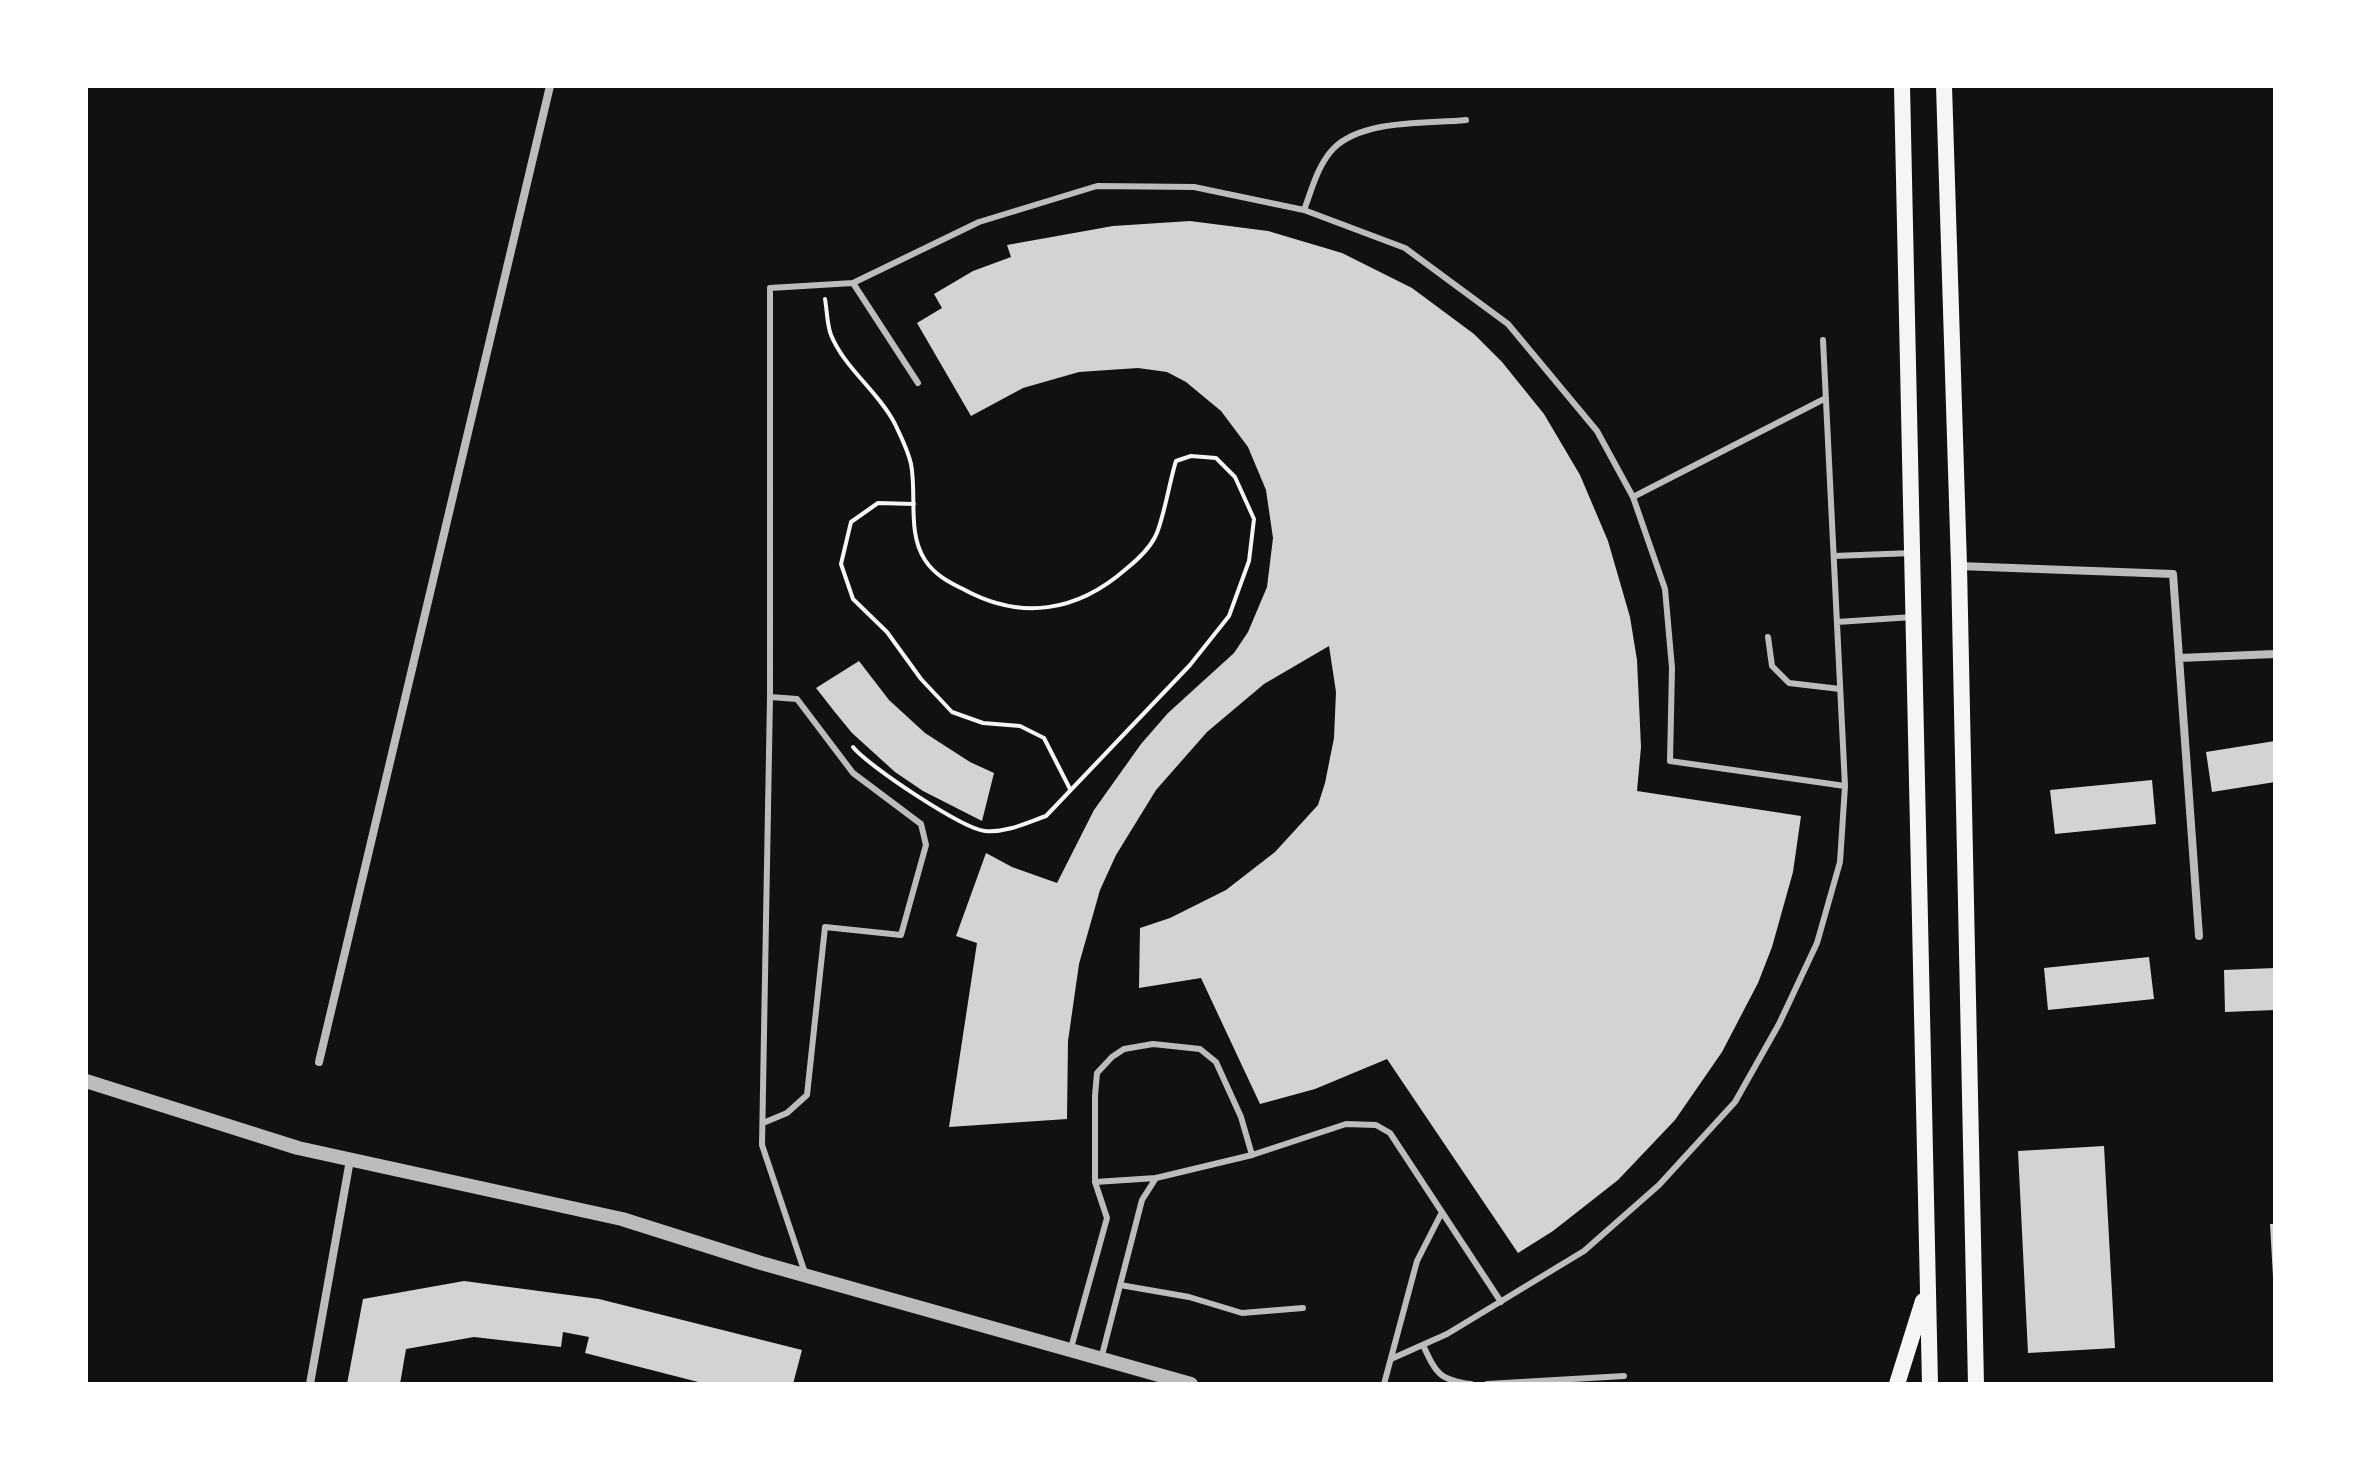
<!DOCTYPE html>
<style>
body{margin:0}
#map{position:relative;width:2361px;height:1470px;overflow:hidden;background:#111;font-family:"DM Sans",sans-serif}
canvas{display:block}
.frame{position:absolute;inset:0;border:88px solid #fff;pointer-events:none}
</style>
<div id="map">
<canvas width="2361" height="1470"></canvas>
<div class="frame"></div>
</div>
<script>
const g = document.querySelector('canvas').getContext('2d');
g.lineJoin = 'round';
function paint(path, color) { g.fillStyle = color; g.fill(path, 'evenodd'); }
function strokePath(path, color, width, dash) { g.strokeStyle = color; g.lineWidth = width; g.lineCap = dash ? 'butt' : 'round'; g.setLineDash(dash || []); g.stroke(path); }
paint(new Path2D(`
 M1190,221L1268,231L1342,253L1412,288L1474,334L1502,362L1544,414L1580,475L1608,541L1630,617L1637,660L1641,747L1637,791L1801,816L1793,872L1772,947L1758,983L1722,1052L1675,1120L1618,1180L1553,1231L1518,1253L1387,1059L1315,1089L1260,1104L1201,978L1139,988L1140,928L1170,918L1226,890L1275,852L1318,805L1325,783L1334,738L1336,692L1329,646L1264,684L1207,732L1156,790L1116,855L1100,890L1079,964L1068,1041L1067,1119L949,1127L977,943L956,936L986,853L1012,867L1057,883L1094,810L1141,744L1168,713L1234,653L1248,632L1267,587L1273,538L1266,490L1248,447L1221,411L1186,382L1167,372L1138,368L1079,372L1023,388L971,416L917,323L942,308L934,294L973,271L1011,257L1007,245L1113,226Z
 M859,661L889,700L925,733L970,762L994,773L982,821L923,791L895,772L852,733L834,711L816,688Z
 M2275,741V782L2212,792L2206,752Z
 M2152,780L2156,824L2055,834L2050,790Z
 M2149,957L2154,999L2048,1010L2044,968Z
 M2275,968V1010L2225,1012L2224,970Z
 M2104,1146L2115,1348L2028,1353L2018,1151Z
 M2270,1224H2275V1276L2273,1277Z
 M464,1281L599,1299L802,1350L793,1384H706L585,1353L589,1337L563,1332L561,1347L474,1337L406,1349L400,1384H347L363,1299Z`), '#d3d3d3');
strokePath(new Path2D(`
 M825,299C827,310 827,325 831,335C845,369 878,391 895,424C901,437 908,450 911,464C917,494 907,533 925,560C934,574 948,582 963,589C1021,621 1077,612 1126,569C1136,561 1149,549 1155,537C1163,523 1170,479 1176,461L1191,456L1216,458L1235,477L1254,519L1249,561L1229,616L1190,665L1046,816C1026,823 1006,833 985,831C963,829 868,766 853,747
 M914,504L878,503L851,522L841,564L853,599L887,632L921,679L952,712L983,723L1020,726L1044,738L1070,789`), '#f5f5f5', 4);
strokePath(new Path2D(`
 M1304,210C1312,189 1318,164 1334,148C1364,119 1427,124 1466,120
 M853,283L918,383
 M1633,497L1826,398
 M1834,556L1912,553
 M1837,622L1913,617
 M1768,637L1772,666L1789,683L1840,689
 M763,1123L787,1113L807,1095L825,927L901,935L926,845L921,824L853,773L797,699L770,697
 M1095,1182L1156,1178L1252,1155L1346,1124L1376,1125L1390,1133L1501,1302
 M805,1273L762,1145L770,697V288L853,283L979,222L1097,186L1194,187L1304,210L1405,248L1508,324L1597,431L1633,497L1665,589L1672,668L1670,761L1845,786
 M1120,1285L1189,1297L1242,1313L1303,1308
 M1423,1345C1436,1373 1439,1380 1471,1384
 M1071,1348L1107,1218L1095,1182V1096L1097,1073L1112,1057L1124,1049L1153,1044L1200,1049L1216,1062L1241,1117L1252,1155
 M1101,1359L1142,1200L1156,1178
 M1391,1359L1447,1334L1584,1251L1659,1185L1735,1102L1779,1024L1817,943L1840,862L1845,786L1823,340
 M1384,1384L1417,1261L1441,1214
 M1487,1384L1624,1376`), '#bcbcbc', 6);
strokePath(new Path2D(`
 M1959,566L2173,574L2199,936
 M2179,658L2275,654
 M319,1062L550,86
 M310,1384L350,1160`), '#bcbcbc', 8);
strokePath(new Path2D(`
 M86,1081L298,1148L622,1219L761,1263L1191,1384`), '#bcbcbc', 14);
strokePath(new Path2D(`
 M1902,86L1930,1384
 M1944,86L1959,566L1976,1384
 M1897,1384L1923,1301`), '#f5f5f5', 16);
</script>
